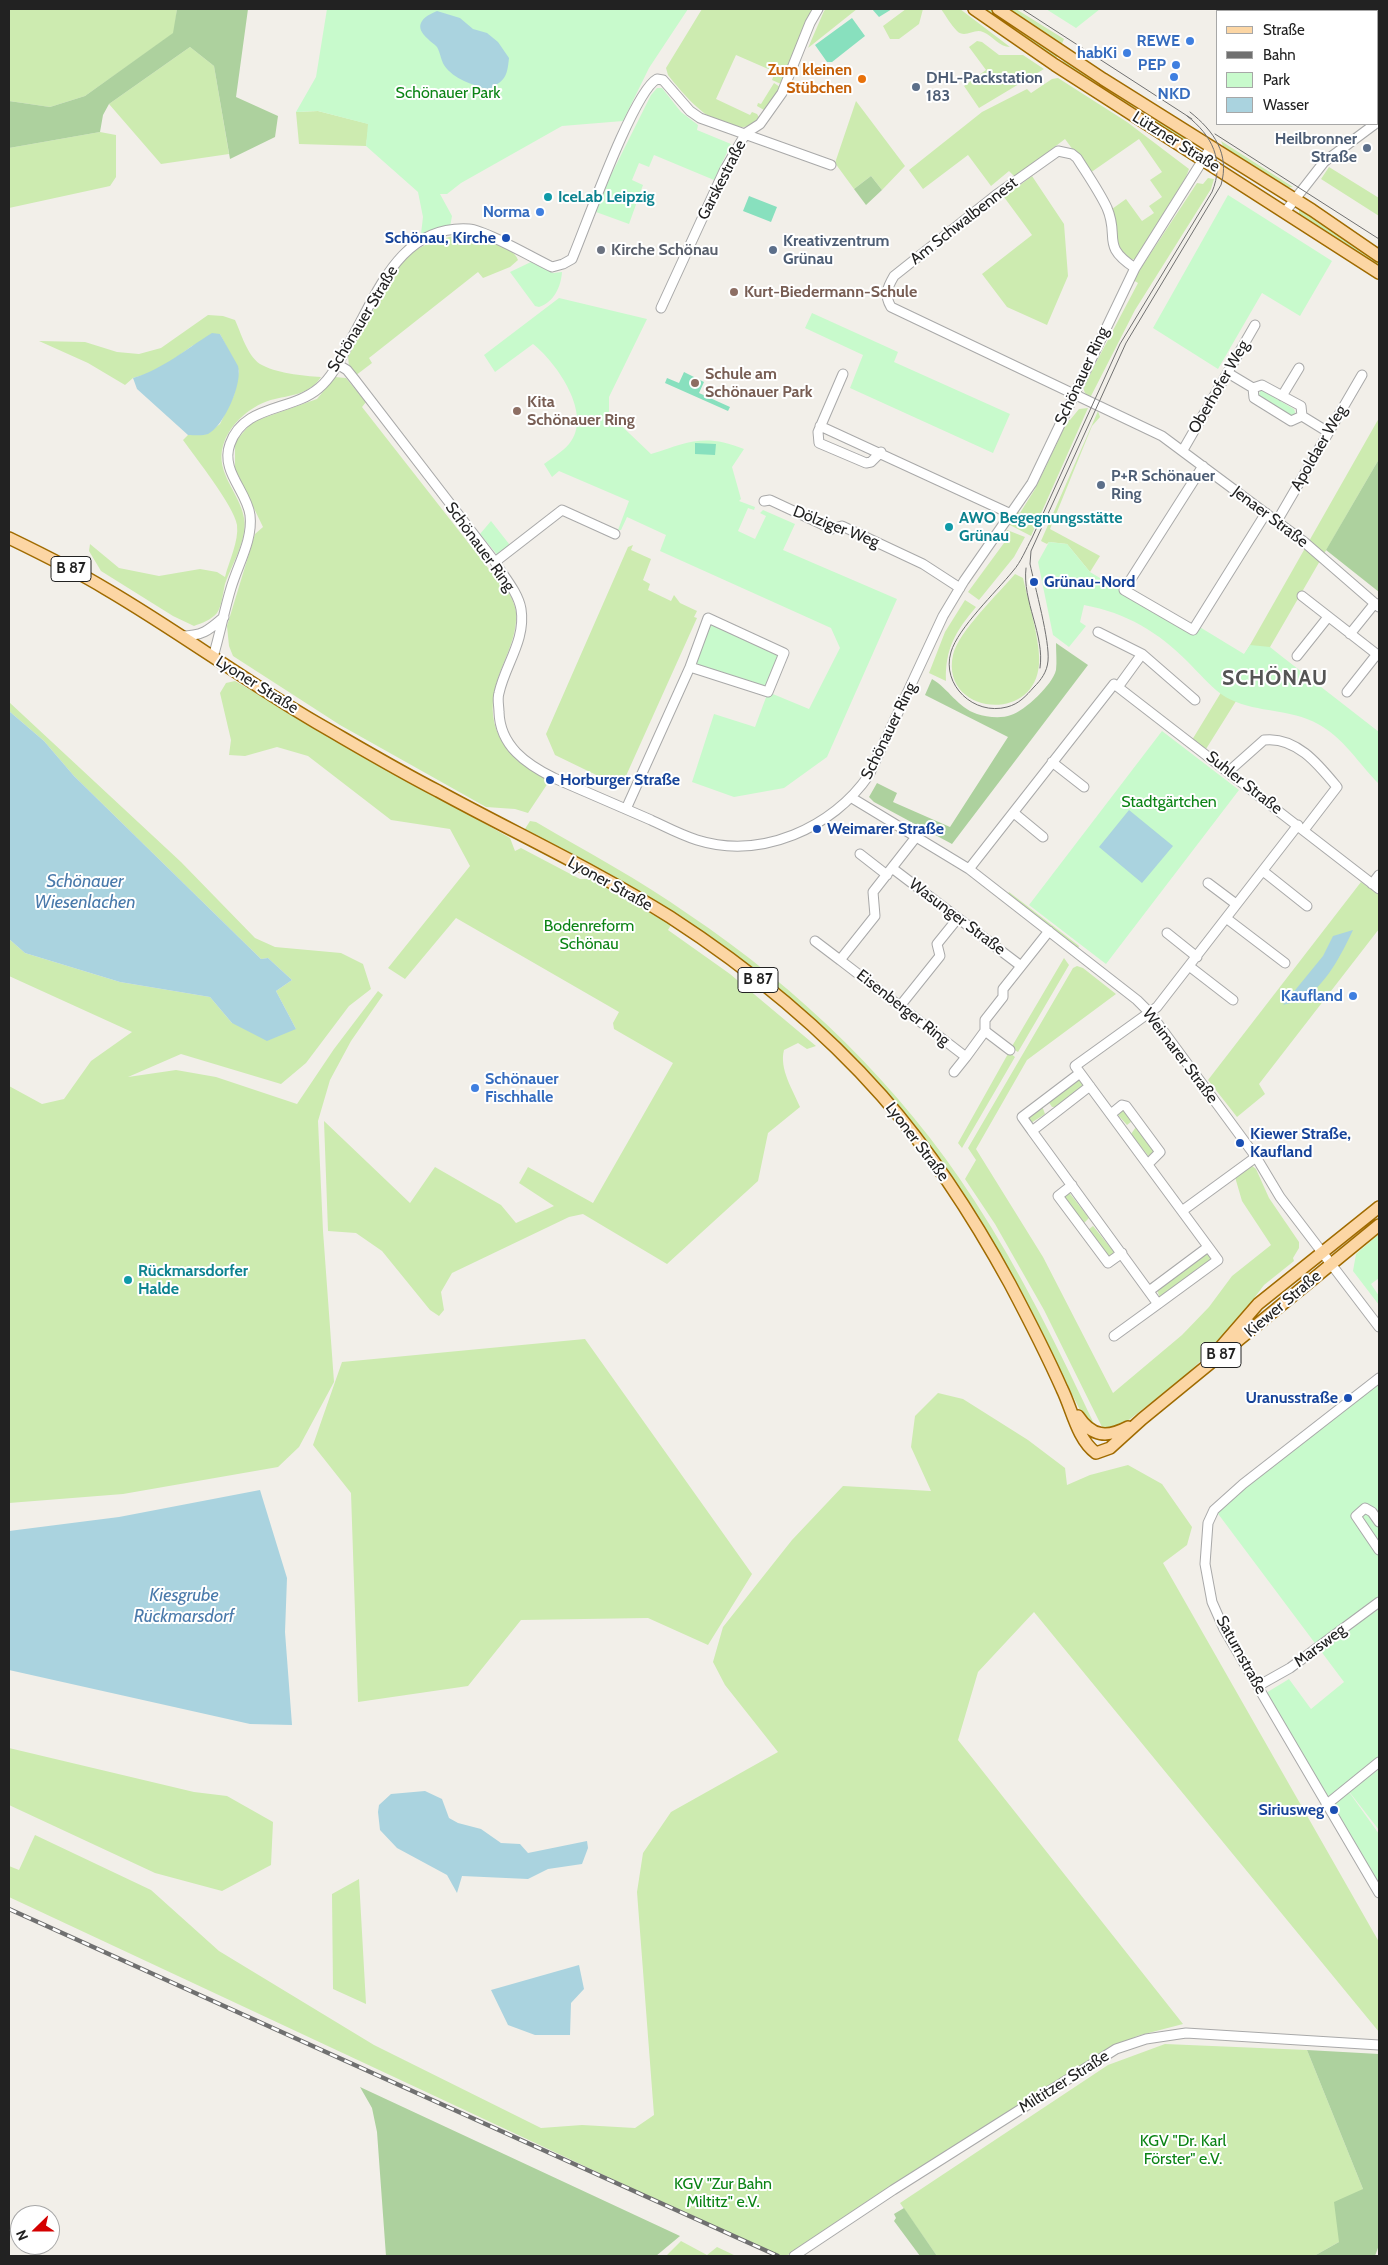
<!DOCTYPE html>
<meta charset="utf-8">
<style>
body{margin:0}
#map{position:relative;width:1388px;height:2265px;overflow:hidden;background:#f2efe9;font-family:Cabin,sans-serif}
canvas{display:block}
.frame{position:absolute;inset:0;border:10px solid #222;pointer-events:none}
.legend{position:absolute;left:1216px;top:10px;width:162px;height:115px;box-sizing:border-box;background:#fff;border:1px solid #a7a7a7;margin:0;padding:6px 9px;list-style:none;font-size:15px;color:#222}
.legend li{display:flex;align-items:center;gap:10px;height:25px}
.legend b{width:25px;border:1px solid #a7a7a7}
.north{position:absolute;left:10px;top:2205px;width:50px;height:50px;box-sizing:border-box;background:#fff;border:1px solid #a7a7a7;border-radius:50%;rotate:248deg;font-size:14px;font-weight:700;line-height:20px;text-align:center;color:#222}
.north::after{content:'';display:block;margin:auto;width:18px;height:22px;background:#d40000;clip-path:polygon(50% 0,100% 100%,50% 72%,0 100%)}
</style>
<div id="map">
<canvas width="1388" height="2265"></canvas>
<div class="frame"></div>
<ul class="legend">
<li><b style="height:6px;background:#fcd6a4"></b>Straße</li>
<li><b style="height:6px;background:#707070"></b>Bahn</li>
<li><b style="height:14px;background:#c8facc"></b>Park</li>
<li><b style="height:14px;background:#aad3df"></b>Wasser</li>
</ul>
<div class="north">N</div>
</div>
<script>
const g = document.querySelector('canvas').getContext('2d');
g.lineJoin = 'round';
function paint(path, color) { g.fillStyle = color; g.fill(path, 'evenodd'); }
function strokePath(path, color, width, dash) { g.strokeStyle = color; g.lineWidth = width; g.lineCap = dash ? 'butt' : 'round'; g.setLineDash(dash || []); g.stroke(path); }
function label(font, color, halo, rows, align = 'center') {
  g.font = font + ' Cabin,sans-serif'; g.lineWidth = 4; g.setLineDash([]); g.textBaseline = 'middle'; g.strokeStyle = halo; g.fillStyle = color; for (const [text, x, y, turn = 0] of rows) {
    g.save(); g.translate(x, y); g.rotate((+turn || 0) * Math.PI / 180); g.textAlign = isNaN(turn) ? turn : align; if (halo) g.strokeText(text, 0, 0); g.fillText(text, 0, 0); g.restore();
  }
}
paint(new Path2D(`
 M9,9H177L174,33L85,96L50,107L9,101Z
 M702,9H813L781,84L772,80L775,72L736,55L716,99L750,115L752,112L757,114L760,119C727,147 687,99 668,75L666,68Z
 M826,9H857L808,48L824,11Z
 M906,9H923L919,24L899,39H890L883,26Z
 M941,9H960L1010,47C999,47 993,36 983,32C974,28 965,39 957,31C951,25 946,16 941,9Z
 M979,9H991L1059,54L1055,60Z
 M1005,9H1016L1064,39L1061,46Z
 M977,41L982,42L999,55H1023L1044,69L979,108L964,86L986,70L969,47Z
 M190,47L214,66L229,154L161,164L109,104Z
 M1065,58L1133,103L1136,112L1061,64Z
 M1058,78L1127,122L1189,169L1186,177L1135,259L1130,260L1118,248L1112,209L1126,199L1142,221L1154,213L1149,206L1162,197L1150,180L1162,172L1139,139L1090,173L1065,139L1015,177L1009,171L991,186L968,155L923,189L909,170L982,112L1027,89L1031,93L1052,79Z
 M774,83L780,87L775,98L764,110L757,106L758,103L761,104Z
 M856,101L905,166L882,190L871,176L854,189L835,163Z
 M318,111L369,124L366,146L299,144L296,112Z
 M1155,117L1188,138L1184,143L1157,126Z
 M100,132L116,135V177L110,186L9,208V148Z
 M1221,141L1293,187L1285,188L1225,151Z
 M1329,167L1379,198V216L1321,179Z
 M1032,176L1064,224L1068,276L1047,325L1007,307L982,274L1032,235L1004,197Z
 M1208,178L1214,179L1211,189L1135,310L1090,398C1080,391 1084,382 1088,373L1090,374L1138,283L1133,280L1197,183L1203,184Z
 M1299,210H1302L1379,262V268L1299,215Z
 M457,235C472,235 513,244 518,260L510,267L483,278L478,272L369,358L372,363L355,376L349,367L348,356L398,266C415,246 433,241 457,235Z
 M208,315L223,316L235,320C241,333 247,355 260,364C275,373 303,376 321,377C310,394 292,395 275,399C252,404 229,424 223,446C215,473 240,493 244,518C248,539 232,564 225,584C223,592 222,606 217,613C211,620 202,623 194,626L173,616L101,571L89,551L90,544L119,568L159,576L200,569L217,572L225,577C229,561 239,541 237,525C234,506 195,457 183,440L188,435L207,434L220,424L234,395L239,371L220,334L192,346L170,362L150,373L133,378L125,385L88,363L39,341L85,342L117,352L139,354L161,348Z
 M335,377L346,378L366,402L362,407L499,582L503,580C507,590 515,602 516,612C518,642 499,665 494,694C486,737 515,763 550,780L528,813L515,809L486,807L340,725L233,656L229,646L227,626L255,534L263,527L235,469V442L252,422L317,399Z
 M1088,408L1031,536L1008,524L1017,511L1020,513L1035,489L1068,420H1070L1079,409Z
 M1098,411L1100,417L1092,426L1050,529L1100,556L1090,572L1067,544L1049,542L1047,544L1041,541Z
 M1379,418V459L1270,647L1206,749L1192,740L1250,645Z
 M1007,530L1025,537L1014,557L979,600L968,592L1004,543L1001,540Z
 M633,545L631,550L651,559L643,580L650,584L648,590L671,601L674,595L680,603L697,611L694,617L697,618L621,787L555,755L546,734L628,547Z
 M1015,574L1023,578C1028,600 1041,644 1039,664C1035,725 940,714 953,655C958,632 999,593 1015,574Z
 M965,600L976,607C956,631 945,648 946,681L929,673L945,632Z
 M235,681L510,838L515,851L521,848L580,879H592L671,925L668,930L730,974L816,1046L807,1049L798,1043L784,1050C779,1069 793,1090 800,1107L768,1133L758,1181L667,1264L583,1214L569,1217L452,1273L441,1292L444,1310L439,1316L430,1310L382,1251L356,1233L328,1231L324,1121L410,1203L435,1167L501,1205L516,1223L554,1206L519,1183L528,1167L593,1203L673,1063L614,1029L613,1023L619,1012L456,918L405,979L388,968L470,866L450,829L391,820L308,756L277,747L245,756L229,755L231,740L220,693L226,683Z
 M9,702L181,862L255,938L275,947L341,953L363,964L371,989L349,1006L306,1063L281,1084L181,1054L128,1077L176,1070L216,1077L297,1104L334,1049L378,991L383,995L351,1041L330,1080L318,1121L323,1231L334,1382L299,1447L278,1467L123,1494L9,1503V1086L42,1104L64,1099L91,1061L132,1032L9,976V939L25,953L120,982L210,997L232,1023L296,1029L276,991L292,980L268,958L261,959L74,776L44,741L9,711Z
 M530,821L536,822C587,852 640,880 688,914C800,989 901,1087 974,1200C1021,1272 1059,1350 1096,1428L1084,1418L1020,1291L971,1209L930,1150L759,975L523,832Z
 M1361,882L1379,895V929L1259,1084L1265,1094L1237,1117L1208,1080Z
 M1009,892L1079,946L1077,950L1007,895Z
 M1064,958L1069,965L1018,1052L1011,1048Z
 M1077,966L1083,968L1116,994L1027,1060L976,1149L1043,1257L1113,1393L1182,1335L1209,1307L1232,1276L1271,1245L1242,1201L1235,1177L1251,1165L1256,1169L1269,1198L1299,1242V1248L1293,1258L1294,1261L1264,1285L1225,1337L1184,1377L1121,1426L1104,1431L1044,1310L995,1224L965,1179L976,1160L968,1148L1073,968Z
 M1009,1052L1015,1057L962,1148L958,1143Z
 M1079,1079L1083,1084L1082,1087L1055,1107H1052L1048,1101Z
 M1042,1106L1045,1114L1031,1123L1027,1118Z
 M1124,1109L1132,1121L1127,1125L1118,1115Z
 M1136,1127H1139L1156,1150L1150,1158L1131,1134Z
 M1068,1191L1089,1218L1083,1224L1062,1198Z
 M1093,1226L1114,1252L1108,1258L1088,1230Z
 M1205,1254L1209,1255L1212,1261L1160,1298L1157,1290Z
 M585,1339L752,1574L708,1645L648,1618L521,1620L468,1686L358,1702L351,1493L313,1445L342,1362Z
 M938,1393L963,1399L1028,1440L1065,1468L1067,1485L1090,1475L1128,1465L1162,1484L1192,1527L1187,1545L1163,1563L1379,1942V2032L1034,1612L978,1672L958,1740L1183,2024L1137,2036L1095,2057L786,2256H777L9,1897V1866L19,1870L35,1835L151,1890L219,1951L374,2045L541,2128L582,2125L635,2128L654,2115L637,1892L643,1853L671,1812L778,1752L725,1685L713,1662L723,1627L792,1540L843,1486L931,1491L911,1447L915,1416Z
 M9,1748L194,1792L227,1796L273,1822L271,1865L222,1891L155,1873L9,1805Z
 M359,1879L366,2004L333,1989L332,1894Z
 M1165,2044L1307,2050L1363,2189L1339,2242L1314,2256H937L900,2203L1108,2065Z
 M681,2241L707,2255L717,2247L736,2256H666Z`), '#cdebb0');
paint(new Path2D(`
 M177,9H248L236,97L278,116L275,137L230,159L214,66L190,47L109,104L103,115L100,132L9,148V101L50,107L85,96L173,33Z
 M871,176L882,190L866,205L854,189Z
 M1379,459V592L1326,550Z
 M1056,643L1088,665L952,844L874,802L869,797L877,783L897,793L893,802L950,827L1008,737L925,695L932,679C949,689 957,707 977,714C986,717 1001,719 1011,715C1025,711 1053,684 1056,670C1057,662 1056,652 1056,643Z
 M1307,2050L1379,2054V2245L1375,2256H1314L1339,2242L1334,2202L1363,2189Z
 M360,2087L680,2236L656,2256H386L377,2132L372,2108Z
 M904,2208L937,2256H920L894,2221L896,2218L894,2214Z`), '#add19e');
paint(new Path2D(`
 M327,9H688L649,68L623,121L562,126L461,183L447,194H440L452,216L450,227L421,234L423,217L418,192L366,146L368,124L318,111L296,112L316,77Z
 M1046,9H1100L1076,28Z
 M657,88H662L681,112L698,125L697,130L731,144L714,180L654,155L649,167L639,163L632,180L643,185L629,224L596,212L610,177L651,95Z
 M1228,195L1332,261L1300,316L1262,293L1218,369L1153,328Z
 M531,262L553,273L562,272C561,287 554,302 539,307L535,306L510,272Z
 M559,298L647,319L609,397V414L651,454C688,442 705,433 744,449L732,467L741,499L739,501L755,507L754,510L748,508L738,531L755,539L766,516L760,513L763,510L795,524L783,550L897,599L827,757L784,788L734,797L692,782L714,714L755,727L768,692L690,667L708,618L784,653L768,692L809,709L840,648L831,628L660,551L666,535L627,517L621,530H618L629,501L559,471L552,477L544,464C552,458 562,452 569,444C594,415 556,362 533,344L495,372L484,355Z
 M812,313L898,352L894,362L1010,414L993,453L850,388L863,355L805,328Z
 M1260,391H1263L1294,409L1296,415L1293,417L1258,399Z
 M491,521L513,549L499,557L480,534Z
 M1049,542L1067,544L1090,572L1193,634L1198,626L1244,654L1250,645L1270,647L1280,655L1379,732V784C1355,760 1341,732 1307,719C1279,708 1247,712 1221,694C1209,685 1199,673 1188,662C1158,632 1127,613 1084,605L1080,622L1086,626L1069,647L1053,635L1038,562Z
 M1162,731L1239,790L1106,964L1029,905Z
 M1379,1234V1278L1371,1284L1379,1296V1305L1353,1271L1356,1254Z
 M1379,1378V1830L1344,1785L1379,1834V1886L1266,1693L1289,1679L1311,1709L1344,1682L1216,1511Z`), '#c8facc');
paint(new Path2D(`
 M872,9H892L879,17Z
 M852,18L865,36L832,62H827L815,45Z
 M749,196L777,207L771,222L743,211Z
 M684,372L704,382L699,393L730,407L728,411L665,383L667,378L679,383Z
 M695,443L716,444L715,455L695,454Z`), '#88e0be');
paint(new Path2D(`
 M437,11L460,18L473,29L487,33L498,42L509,58C507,78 505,80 488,90C473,84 454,80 444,65C441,60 440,52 437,47C435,44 430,42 428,39C413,26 422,17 437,11Z
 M212,333L220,334L238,366C243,383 224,426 208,434C203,436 194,435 188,435L137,389L133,378C163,369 186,349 212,333Z
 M9,711L44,741L74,776L261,959L268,958L292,980L276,991L296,1029L267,1041L232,1023L210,997L120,982L25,953L9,939Z
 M1129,810L1173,846L1142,883L1099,847Z
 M1353,930C1342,953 1326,986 1302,999C1297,1002 1289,1003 1283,1005L1323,956L1333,936Z
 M260,1490L287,1578L285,1632L292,1725L250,1724L9,1670V1531L119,1517Z
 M425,1791L442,1799L449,1818L458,1823L481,1829L501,1843L520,1844L528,1853L587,1841L588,1848L582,1864L548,1869L528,1879L462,1876L457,1893L447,1875L397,1848L380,1830L378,1812L379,1805L391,1794Z
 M579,1965L584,1989L571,2003L570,2035H535L508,2025L491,1990Z`), '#aad3df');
const minor = new Path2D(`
 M1336,9L1338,11
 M1377,62L1379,65
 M1285,212L1324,162L1375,124
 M1135,268C1100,245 1120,238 1107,208C1099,191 1087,174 1077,158L1072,154L1058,151L996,195L894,276C887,288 884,295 891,307L1162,436L1303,541L1379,607
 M661,308L724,171L746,133L760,124L782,93L810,23L818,9
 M337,364L347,370L355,380L495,562C504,577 518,592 521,609C526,640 505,665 499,693C497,699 499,706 499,712C500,746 526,764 554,778C586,792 619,806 651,820C666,827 681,835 697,840C761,860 833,828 869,775L943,616L964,581L1032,483L1135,268L1211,147
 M1228,373L1253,388L1254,398L1291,421L1302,416L1328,432
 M843,374L818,432L819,443L866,463L871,462L881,452
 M1253,388L1262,385L1301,406L1302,416
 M1282,396L1299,368
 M820,426L1011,514
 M1183,450L1255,325
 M1203,466L1124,590L1193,630L1266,513
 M764,501L770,500L832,529L842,526L923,564L960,588
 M1277,521L1362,375
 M495,562L562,510L615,534
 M1302,596L1379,656
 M1098,632L1142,654L1195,700
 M1350,634L1375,603
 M181,636C203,636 209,630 224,617
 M1297,656L1328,617
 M213,657C220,634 224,611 231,588C238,564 253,540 250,515C247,491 220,471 230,444C244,404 291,412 319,388C335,375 344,351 354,334C380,287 403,225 469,229C485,230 535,259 552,267L563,264L572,259C586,226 633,92 657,79L663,80L690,111L700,118L831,165
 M1118,687L1142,654
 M1347,692L1377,654
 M1052,762L1084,787
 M1228,772L1264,740C1296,736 1319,765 1337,787L1304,830
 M852,798L969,869L1137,1000L1150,1013L1256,1157L1280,1197L1379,1327
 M626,809L690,667L708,618L784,653L768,692L690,667
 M1014,813L1043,837
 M916,837L873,892L875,916L840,960L966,1057L985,1031V1020L1003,997V989L1049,931
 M860,854L887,875
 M892,868L1021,966
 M969,869L1114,684L1379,889
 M1263,871L1307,906
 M1208,883L1236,904
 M1372,884L1379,875
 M1226,918L1285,963
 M1167,933L1197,957
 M815,941L840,960
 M1189,966L1233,1000
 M900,1006L940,956L937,944L958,918
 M985,1031L1010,1050
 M954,1072L966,1057
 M1090,1086L1032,1131L1158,1304L1218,1260C1170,1195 1123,1131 1075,1066L1157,1007L1298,825
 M1111,1114L1122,1105L1126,1106L1160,1152L1148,1164
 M1032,1131L1022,1117L1080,1073
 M1072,1185L1058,1196L1108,1263L1122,1253
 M1182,1211L1256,1157
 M1149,1291L1208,1247
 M1114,1336L1158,1304
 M1379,1378L1243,1484L1214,1510L1208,1523L1205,1564L1212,1602L1224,1629L1379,1893
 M1379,1522L1372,1512L1365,1508L1356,1516L1379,1550
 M1258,1686L1290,1668L1379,1602
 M1326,1805L1379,1762
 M794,2256L893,2190L1116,2049L1146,2039L1186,2033L1379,2045`);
const major = new Path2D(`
 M974,9L1055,65L1379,273
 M998,9L1103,79L1312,210L1379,256
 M9,538C42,554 75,570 106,589C178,631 245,681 317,723C357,746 397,770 438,791C515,833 595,870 670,917C747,967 821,1027 882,1096C932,1153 974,1218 1010,1284C1028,1318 1046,1353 1062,1389C1072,1409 1077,1439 1096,1453L1110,1448L1142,1419L1379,1225
 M1218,1350L1258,1304L1379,1207
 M1078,1416C1092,1437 1107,1438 1128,1427`);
strokePath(minor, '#a9a9a9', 11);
strokePath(major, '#a06b00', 14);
strokePath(minor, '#fff', 9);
strokePath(major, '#fcd6a4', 11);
strokePath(new Path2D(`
 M1022,9L1192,119
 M1187,116C1212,135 1225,161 1212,192L1120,344L1032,538C1026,549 1021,562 1013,571C996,592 958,628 951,652C941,685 974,716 1007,707C1019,704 1026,696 1034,687C1041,680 1047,672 1048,661C1050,641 1035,587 1030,564L1031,551L1126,343L1221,185C1230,154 1214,131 1190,112
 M1215,134L1379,239
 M1026,568C1022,601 1045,635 1040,668`), '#707070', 1);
const rail = new Path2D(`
 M9,1909L778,2256`);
strokePath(rail, '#707070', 4.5);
strokePath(rail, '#fff', 2.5, [8]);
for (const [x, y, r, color] of [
 [1190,41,5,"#3f7fe0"],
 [1127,53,5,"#3f7fe0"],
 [1176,65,5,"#3f7fe0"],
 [1174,77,5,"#3f7fe0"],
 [862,79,5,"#e8710a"],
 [916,87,5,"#5c6f8a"],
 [1367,148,5,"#5c6f8a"],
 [548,197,5,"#0f9aa8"],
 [540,212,5,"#3f7fe0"],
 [506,238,5,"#1a4fb4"],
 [601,250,5,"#6b7280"],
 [773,250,5,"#5c6f8a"],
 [734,292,5,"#8d6e63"],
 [695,383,5,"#8d6e63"],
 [517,411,5,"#8d6e63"],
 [1101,485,5,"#5c6f8a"],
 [949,527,5,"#0f9aa8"],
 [1034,582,5,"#1a4fb4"],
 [550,780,5,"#1a4fb4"],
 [817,829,5,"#1a4fb4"],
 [1353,996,5,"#3f7fe0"],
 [475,1088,5,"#3f7fe0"],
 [1240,1143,5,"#1a4fb4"],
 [128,1280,5,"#0f9aa8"],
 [1348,1398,5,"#1a4fb4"],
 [1334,1810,5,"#1a4fb4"]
]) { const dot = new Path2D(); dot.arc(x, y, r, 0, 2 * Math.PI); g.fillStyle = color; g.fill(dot); strokePath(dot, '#fff', 2); }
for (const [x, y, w] of [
 [71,569,40],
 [758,980,40],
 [1221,1355,40]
]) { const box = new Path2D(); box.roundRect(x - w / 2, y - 12.5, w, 25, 4); g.fillStyle = '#fff'; g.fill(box); strokePath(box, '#222', 1); }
label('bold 15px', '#222', null, [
 ["B 87",71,569],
 ["B 87",758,980],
 ["B 87",1221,1355]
]);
label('bold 16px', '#366cbe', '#fff', [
 ["REWE",1180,41],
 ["habKi",1117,53],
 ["PEP",1166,65],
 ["NKD",1174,94,"center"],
 ["Norma",530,212],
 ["Kaufland",1343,996],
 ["Schönauer",485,1079,"left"],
 ["Fischhalle",485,1097,"left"]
], 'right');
label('bold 16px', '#c56008', '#fff', [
 ["Zum kleinen",852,70],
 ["Stübchen",852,88]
], 'right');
label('bold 16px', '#4e5e75', '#fff', [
 ["DHL-Packstation",926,78],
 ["183",926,96],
 ["Heilbronner",1357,139,"right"],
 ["Straße",1357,157,"right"],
 ["Kreativzentrum",783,241],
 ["Grünau",783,259],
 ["P+R Schönauer",1111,476],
 ["Ring",1111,494]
], 'left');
label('16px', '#0c8416', '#fff', [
 ["Schönauer Park",448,93],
 ["Stadtgärtchen",1169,802],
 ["Bodenreform",589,926],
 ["Schönau",589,944],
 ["KGV \"Dr. Karl",1183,2141],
 ["Förster\" e.V.",1183,2159],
 ["KGV \"Zur Bahn",723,2184],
 ["Miltitz\" e.V.",723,2202]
]);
label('16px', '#222', '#fff', [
 ["Lützner Straße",1176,142,32],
 ["Garskestraße",722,180,-63],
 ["Am Schwalbennest",964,221,-38],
 ["Schönauer Straße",363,319,-59],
 ["Schönauer Ring",1082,376,-65],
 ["Oberhofer Weg",1219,387,-60],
 ["Apoldaer Weg",1319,448,-60],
 ["Jenaer Straße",1270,517,37],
 ["Dölziger Weg",836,527,21],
 ["Schönauer Ring",480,547,54],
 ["Lyoner Straße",257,685,32],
 ["Schönauer Ring",889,731,-64],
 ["Suhler Straße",1244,783,38],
 ["Lyoner Straße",610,884,29],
 ["Wasunger Straße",957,917,37],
 ["Eisenberger Ring",903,1008,38],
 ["Weimarer Straße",1180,1056,53],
 ["Lyoner Straße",917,1142,53],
 ["Kiewer Straße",1283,1304,-40],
 ["Marsweg",1320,1646,-37],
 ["Saturnstraße",1241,1655,61],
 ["Miltitzer Straße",1064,2082,-32]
]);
label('bold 16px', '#0d838f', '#fff', [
 ["IceLab Leipzig",558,197],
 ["AWO Begegnungsstätte",959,518],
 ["Grünau",959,536],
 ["Rückmarsdorfer",138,1271],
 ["Halde",138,1289]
], 'left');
label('bold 16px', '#164399', '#fff', [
 ["Schönau, Kirche",496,238,"right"],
 ["Grünau-Nord",1044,582],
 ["Horburger Straße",560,780],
 ["Weimarer Straße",827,829],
 ["Kiewer Straße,",1250,1134],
 ["Kaufland",1250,1152],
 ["Uranusstraße",1338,1398,"right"],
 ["Siriusweg",1324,1810,"right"]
], 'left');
label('bold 16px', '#5b616d', '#fff', [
 ["Kirche Schönau",611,250]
], 'left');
label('bold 16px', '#785e54', '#fff', [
 ["Kurt-Biedermann-Schule",744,292],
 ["Schule am",705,374],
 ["Schönauer Park",705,392],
 ["Kita",527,402],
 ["Schönauer Ring",527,420]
], 'left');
label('italic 18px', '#4a7aab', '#fff', [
 ["Schönauer",85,882],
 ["Wiesenlachen",85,903],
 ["Kiesgrube",184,1596],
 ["Rückmarsdorf",184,1617]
]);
g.letterSpacing = '1px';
label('bold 21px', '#555', '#fff', [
 ["SCHÖNAU",1275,679]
]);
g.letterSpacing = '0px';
</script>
